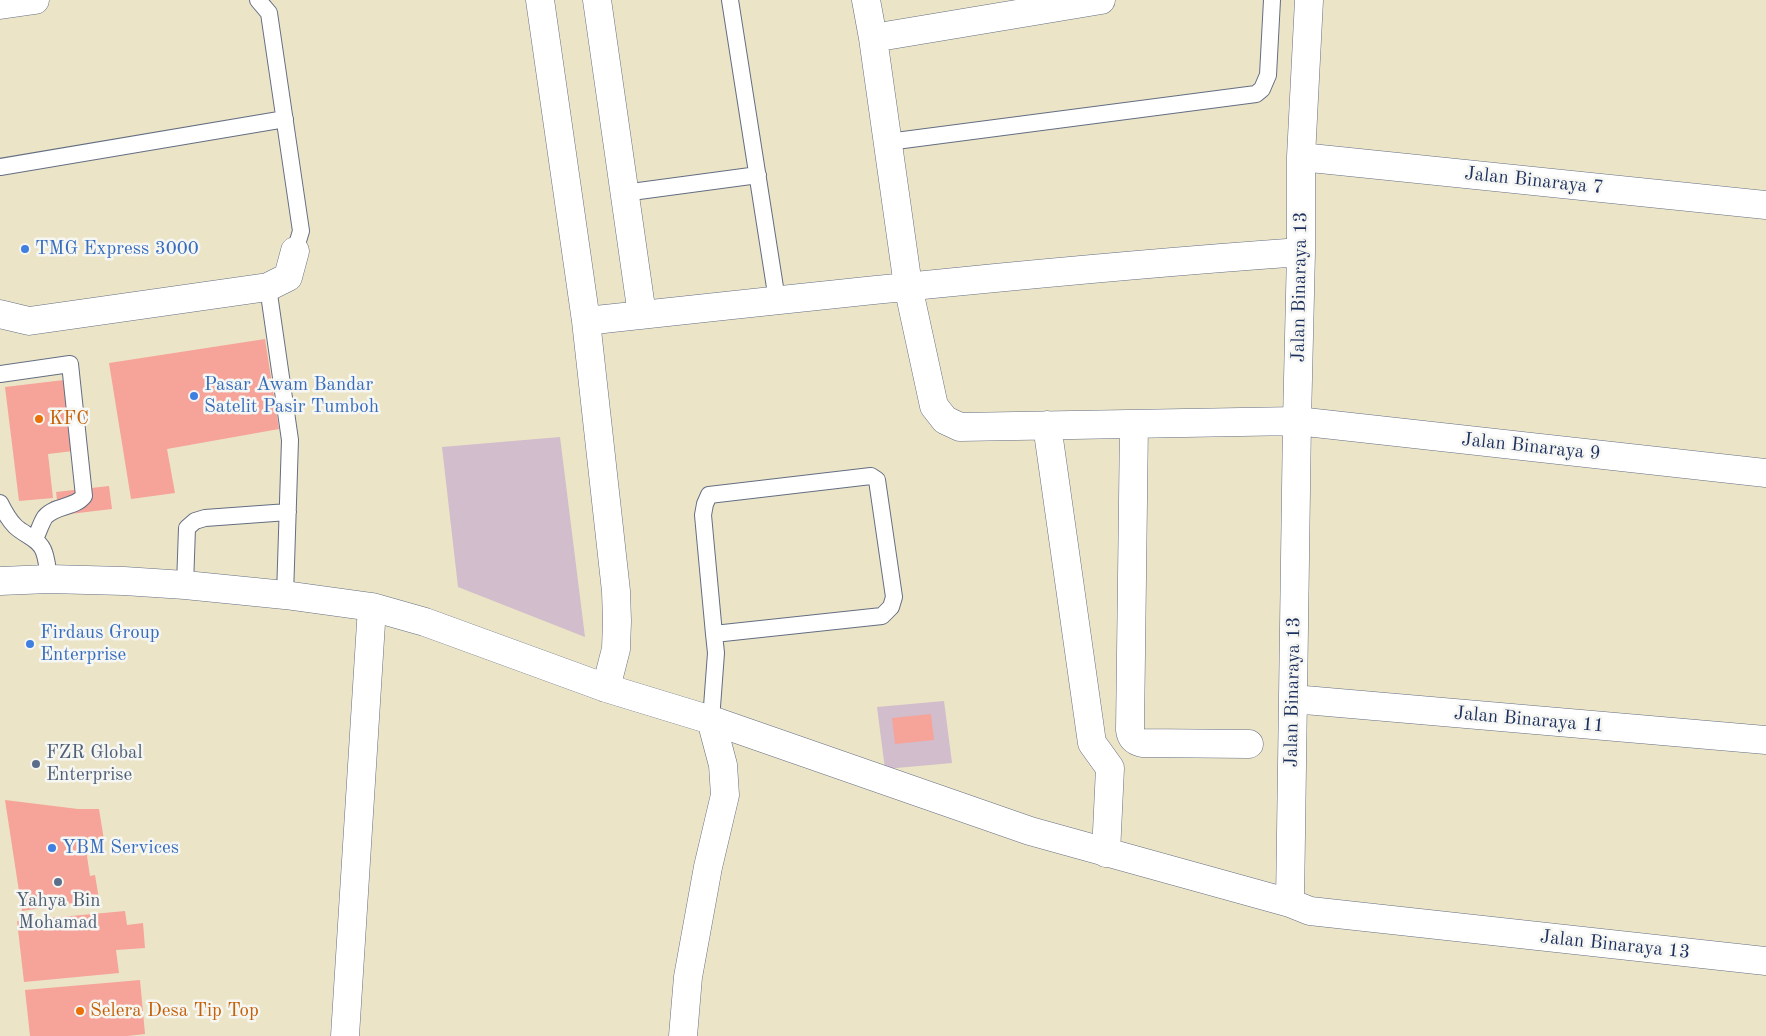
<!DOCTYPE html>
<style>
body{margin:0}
canvas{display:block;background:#ebe4c6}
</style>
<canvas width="1766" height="1036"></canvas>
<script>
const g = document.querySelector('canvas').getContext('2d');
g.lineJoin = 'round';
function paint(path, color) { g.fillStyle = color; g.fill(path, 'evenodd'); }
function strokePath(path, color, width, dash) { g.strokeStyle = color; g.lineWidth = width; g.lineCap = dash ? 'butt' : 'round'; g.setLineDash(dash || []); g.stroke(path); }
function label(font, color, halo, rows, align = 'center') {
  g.font = font + ' "Old Standard TT",serif'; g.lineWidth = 5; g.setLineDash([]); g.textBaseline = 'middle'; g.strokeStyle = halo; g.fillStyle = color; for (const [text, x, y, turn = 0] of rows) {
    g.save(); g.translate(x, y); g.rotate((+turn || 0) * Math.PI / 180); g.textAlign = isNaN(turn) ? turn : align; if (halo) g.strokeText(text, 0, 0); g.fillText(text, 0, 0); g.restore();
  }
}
paint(new Path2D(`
 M560,437L585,637L458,587L442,447Z
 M944,701L952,763L885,769L877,707Z`), '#d1bdcb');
paint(new Path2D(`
 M265,339L279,429L167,449L175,493L131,499L109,363Z
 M64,380L73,451L48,454L53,498L19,501L5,387Z
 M109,486L112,509L53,516L51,501L57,500L56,492Z
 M931,714L934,740L895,744L892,718Z
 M5,800L78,809H99L104,840L85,843L90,876L95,875L99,899L22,911Z
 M125,911L127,925L143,923L145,948L116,950L119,973L24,982L17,921Z
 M140,980L145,1034L127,1036H30L25,990Z`), '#f6a39a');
const service = new Path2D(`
 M258,0L269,13L301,231L295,251
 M730,0L777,300
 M888,142L1256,94L1262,89L1268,75L1272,0
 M0,167L285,119
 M624,193L758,175
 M268,287L290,440L285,595
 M0,374L70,364L84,496C75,508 55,505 45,517C41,523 38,533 35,539
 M0,503C4,511 8,519 15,526C24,535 40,539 44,552C47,560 48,571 49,579
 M185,585L187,528L195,521L205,518L288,512
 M711,720L716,653L714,634L703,515L705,504L709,495L871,476L877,480L894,597L891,607L882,616L714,634`);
const minor = new Path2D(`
 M540,0L586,321L616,591L617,621L616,649L606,688
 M597,0L642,315
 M866,0L873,38L908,286L934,406L945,420L960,427L1297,421L1766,473
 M1309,0L1301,157V252L1297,421L1290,903L1310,911L1766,961
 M0,5L35,0
 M873,38L1101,0
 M1301,157L1766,205
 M0,314L29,321L268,287L288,277L295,251
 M586,321C824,295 1062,269 1301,252
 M1134,424L1130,730C1131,738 1134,741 1142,743L1249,744
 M1047,425L1092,743L1110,768L1106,853
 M0,581L49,579L124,581L185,585L285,595L372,607L425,622L606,688L711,720L1030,831L1290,903
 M1293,699L1766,740
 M345,1036L372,607
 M683,1036L688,977L708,867L725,795L723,765L711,720`);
strokePath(service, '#646e82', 18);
strokePath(minor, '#646e82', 29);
strokePath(service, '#fff', 16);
strokePath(minor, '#fff', 28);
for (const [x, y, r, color] of [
 [25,249,5,"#3f7fe0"],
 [194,396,5,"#3f7fe0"],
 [39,419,5,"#e8710a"],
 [30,644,5,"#3f7fe0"],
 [36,764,5,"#5c6f8a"],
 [52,848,5,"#3f7fe0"],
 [58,882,5,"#5c6f8a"],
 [80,1011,5,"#e8710a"]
]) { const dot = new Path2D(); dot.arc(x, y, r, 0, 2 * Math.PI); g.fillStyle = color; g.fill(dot); strokePath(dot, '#f6f6f2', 2); }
label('19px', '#1b2f5e', '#f6f6f2', [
 ["Jalan Binaraya 7",1534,181,6],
 ["Jalan Binaraya 13",1300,287,-89],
 ["Jalan Binaraya 9",1531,447,6],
 ["Jalan Binaraya 13",1293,692,-89],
 ["Jalan Binaraya 11",1529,720,5],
 ["Jalan Binaraya 13",1615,945,6]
]);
label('19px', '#366cbe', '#f6f6f2', [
 ["TMG Express 3000",35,249],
 ["Pasar Awam Bandar",204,385],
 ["Satelit Pasir Tumboh",204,407],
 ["Firdaus Group",40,633],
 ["Enterprise",40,655],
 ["YBM Services",62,848]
], 'left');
label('19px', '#c56008', '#f6f6f2', [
 ["KFC",49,419],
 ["Selera Desa Tip Top",90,1011]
], 'left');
label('19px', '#4e5e75', '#f6f6f2', [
 ["FZR Global",46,753],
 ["Enterprise",46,775],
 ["Yahya Bin",58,901,"center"],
 ["Mohamad",58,923,"center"]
], 'left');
</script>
